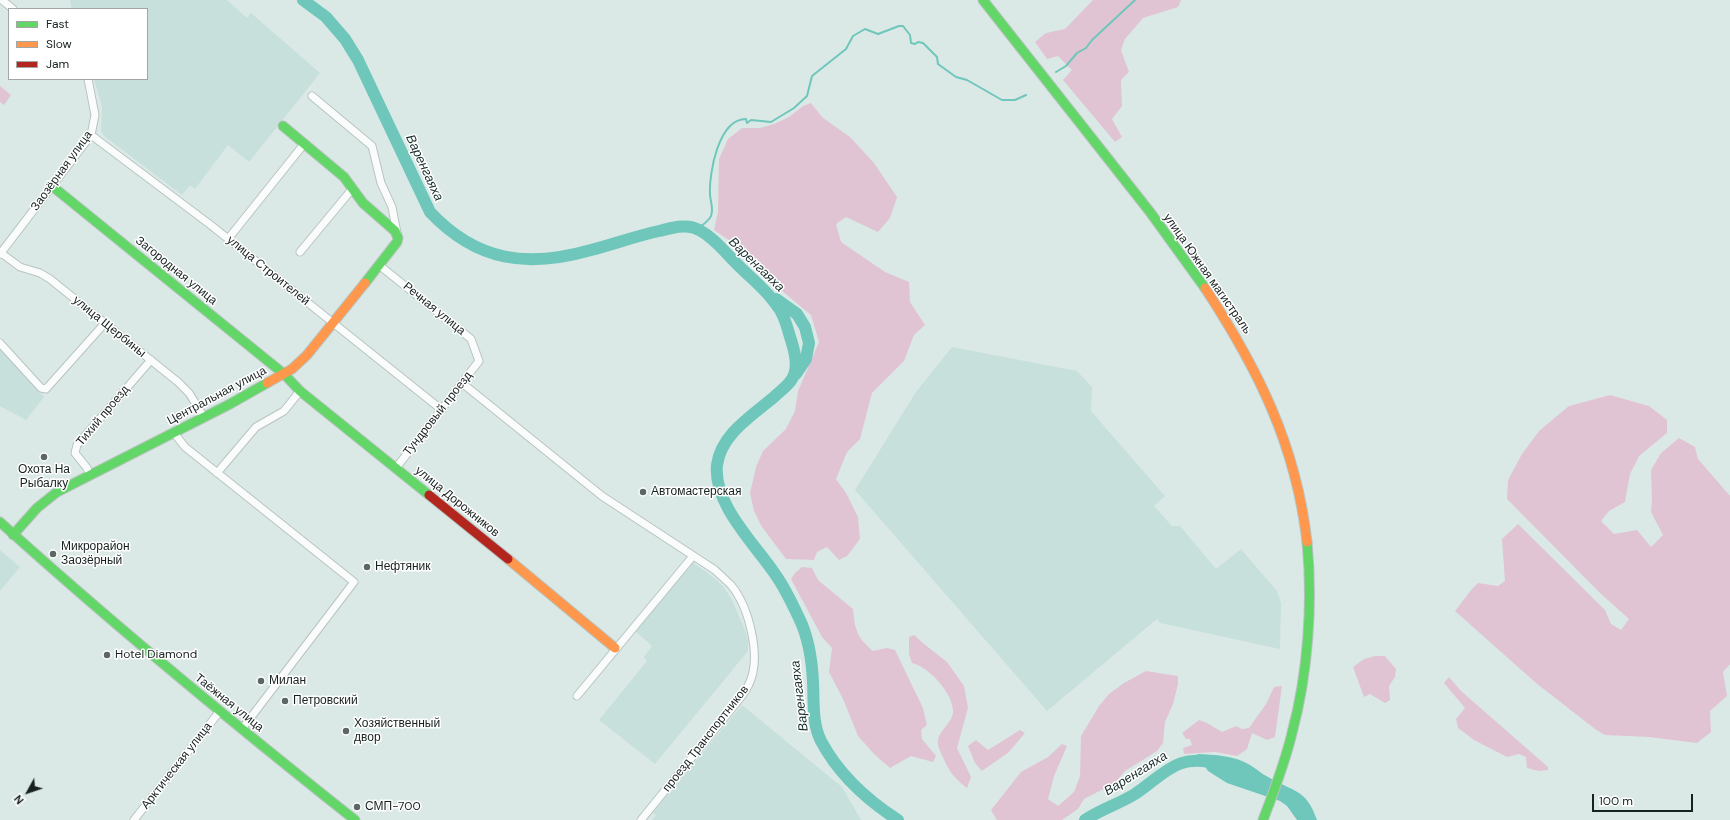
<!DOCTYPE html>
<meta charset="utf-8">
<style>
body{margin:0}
#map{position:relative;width:1730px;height:820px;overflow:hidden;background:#dbe9e6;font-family:"DM Sans",sans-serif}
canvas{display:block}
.legend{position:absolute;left:8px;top:8px;width:140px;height:72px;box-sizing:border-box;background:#fff;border:1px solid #a2a6a5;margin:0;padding:5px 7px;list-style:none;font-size:12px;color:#17211f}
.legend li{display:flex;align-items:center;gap:8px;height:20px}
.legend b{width:20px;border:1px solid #a2a6a5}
.north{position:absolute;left:8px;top:772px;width:40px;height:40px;-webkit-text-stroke:3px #fff;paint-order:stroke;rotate:230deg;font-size:11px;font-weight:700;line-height:16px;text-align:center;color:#17211f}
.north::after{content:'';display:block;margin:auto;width:14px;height:18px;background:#17211f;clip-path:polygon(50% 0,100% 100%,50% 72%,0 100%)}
.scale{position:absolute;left:1592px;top:794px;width:101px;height:18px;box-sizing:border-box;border:2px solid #17211f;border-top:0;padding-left:5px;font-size:12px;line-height:14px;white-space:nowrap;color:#17211f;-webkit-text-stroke:3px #fff;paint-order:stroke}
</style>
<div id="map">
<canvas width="1730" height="820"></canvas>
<ul class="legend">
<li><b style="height:5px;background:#63d668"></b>Fast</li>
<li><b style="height:5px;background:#ff974d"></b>Slow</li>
<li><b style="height:5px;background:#b3261e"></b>Jam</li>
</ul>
<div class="north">N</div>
<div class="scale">100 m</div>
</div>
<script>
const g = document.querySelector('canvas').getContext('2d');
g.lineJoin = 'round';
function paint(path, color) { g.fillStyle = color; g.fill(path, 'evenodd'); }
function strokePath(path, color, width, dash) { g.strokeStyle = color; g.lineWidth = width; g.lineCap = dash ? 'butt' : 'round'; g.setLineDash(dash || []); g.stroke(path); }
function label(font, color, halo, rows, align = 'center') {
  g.font = font + ' "DM Sans",sans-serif'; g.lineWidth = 3; g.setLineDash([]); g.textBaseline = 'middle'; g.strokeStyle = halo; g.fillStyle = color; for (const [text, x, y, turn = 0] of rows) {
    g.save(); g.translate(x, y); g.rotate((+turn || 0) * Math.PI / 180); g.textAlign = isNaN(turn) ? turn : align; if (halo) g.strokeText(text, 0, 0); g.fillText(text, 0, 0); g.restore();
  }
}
paint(new Path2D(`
 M70,0H227L247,18L251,13L320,73L249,162L228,145L195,189L190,185L182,195L104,136L101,131L102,107L94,79H147V9H72Z
 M952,347L1077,371L1092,387L1091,411L1165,496L1154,506L1172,526H1180L1216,569L1241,549L1277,591L1281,603L1280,649L1160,623L1157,619L1047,711L855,490L916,392Z
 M0,348L44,397L26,420L0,406Z
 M0,550L20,567L0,591Z
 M691,561L713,577L723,586L732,600L745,630L748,641V651L655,764L599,720L647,661L644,657L652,646L634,630Z
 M742,705L842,787L861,820H652L656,815L653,813Z`), '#c7e0dc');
paint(new Path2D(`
 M1093,0H1181L1178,7L1143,18L1125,39L1121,50L1129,72L1121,80L1122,106L1112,119L1122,137L1115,142L1063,80L1072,70L1058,56L1047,59L1035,42L1046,33L1065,29Z
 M0,86L11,95L4,105L0,102Z
 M811,103L822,117L850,137L874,163L897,197L890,218L878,232L846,217L836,224L841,242L885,272L909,282L910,302L925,325L914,335L904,361L872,393L860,439L847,452L836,479L846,493L858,517L860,539L847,556L839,560L827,547L817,552L814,560L786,559L762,527L754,511L750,493L756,467L763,451L786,429L795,411L798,391L819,342L811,315L776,286L742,249L714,230L718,212L719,159L728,139L742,128H760L774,124L789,117L803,106Z
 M1610,395L1649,406L1667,420V433L1639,456L1630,474L1625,502L1609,511L1601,521L1614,534L1637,530L1651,547L1663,535L1651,512L1652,501L1651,470L1661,453L1679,438L1695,447L1698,459L1730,496V664L1723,672L1727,696L1710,711L1711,732L1697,743L1649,737L1605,735L1595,729L1536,683L1455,611L1472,589L1478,583L1498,586L1505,581L1502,539L1518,524L1605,610L1611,624L1621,630L1629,619L1600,593L1507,499L1508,480L1522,454L1539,431L1569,406Z
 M802,567L812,568L818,580L853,609C855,631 857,637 873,651L887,648L895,650L923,708L927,725L921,730L922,739L936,756L933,762L911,756L890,768L875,755L858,736L843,699L829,672L832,648L822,637L791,579L795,573Z
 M914,635L924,644L947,662L964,686L968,708L957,748L971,777L967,788C962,784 957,780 953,775C949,771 939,750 938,745C936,731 952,725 953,712C954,694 929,667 912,663L909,654V637Z
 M1375,656H1385L1396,669L1395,677L1389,686L1390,700L1385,703L1370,694L1364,697L1353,667L1364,659Z
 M1146,671L1178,676V684L1173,704L1165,722L1163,743L1157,751L1125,771L1115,783L1084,799L1078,809L1062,820H997L991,810L1021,772L1048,757L1062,744L1067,746L1054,776L1048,799L1058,806L1074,792L1080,776L1081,736L1099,706L1109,694L1124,683Z
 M1449,677L1461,691L1548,767V770L1539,771L1527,768L1526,757L1519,754L1507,757L1474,740L1458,728L1456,719L1465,708L1444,683Z
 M1282,686L1275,737L1267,740L1252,733L1247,749L1237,756L1215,752L1184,754L1183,748L1192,745L1190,739H1186L1182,733L1199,720L1207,723L1222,732L1236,726L1242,729L1249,728L1266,704L1274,687Z
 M1020,730L1025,733L1009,752L982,771L975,763L968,746L976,740L988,750Z`), '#e0c4d3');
paint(new Path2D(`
 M1197,754C1215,755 1234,755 1250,765C1257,769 1262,774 1268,777C1293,792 1306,788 1317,820H1297L1287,806L1280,801L1227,783L1208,771Z`), '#6fc6bb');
strokePath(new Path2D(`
 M1056,72L1066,66L1077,53L1086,48L1092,40L1135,0
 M698,229C702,225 709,221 711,216C714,208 710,201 710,194C709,174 718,119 746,119L747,123L751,120L771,122L794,108L807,96L812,76L846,49L853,36L865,29L878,34L899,26H903L910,35L911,43L915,44L918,42L923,43L937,57L938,64L956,77L967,80L1002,100H1015L1026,95`), '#6fc6bb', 2);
strokePath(new Path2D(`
 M303,0L326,17L345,39L358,60L430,212C477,262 528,268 591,250C614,244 636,236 659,231C672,228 687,223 699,230C715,238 727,255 740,267C752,279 765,289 775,303C784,313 787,327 791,340C795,352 799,368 792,379C788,386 780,391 774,397C753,415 721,434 717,465C713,504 754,543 775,574C785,588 792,603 799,618C809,638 812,661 813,682C814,702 812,723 821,741C839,775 867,800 898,820
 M776,299L797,314L805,327L809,343L806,359L796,374
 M1085,820C1101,809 1119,804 1135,794C1165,774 1177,752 1218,764`), '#6fc6bb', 12);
const street = new Path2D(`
 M2,0L13,9
 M312,96L372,146L381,183L392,207L397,233
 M91,135L212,226L442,410
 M228,239L304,144
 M300,252L353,188
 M1,253L20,267L40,273L50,279L178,382L189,393L204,417
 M0,254L91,135L95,115L88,79
 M379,265L471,339L479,361L396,468
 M0,343L41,388L46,389L105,323
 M462,383L602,496L715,570C720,575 726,580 731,585C749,607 762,657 749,684C746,691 741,697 737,702L641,820
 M174,433L185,447L354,582L242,729
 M217,473L256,427L284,411L300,391
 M90,476L87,468L75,453L77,445L151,360
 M577,696L693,556
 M134,820L220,711`);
const fast = new Path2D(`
 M983,0L1150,212L1205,288
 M283,126L344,177L363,203L395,231L398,238L397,242L365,283
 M52,186L284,374L300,391L429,495
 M0,522C115,626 234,724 355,820
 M13,535L37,508L57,492L230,404L267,383
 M1263,820C1274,791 1285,763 1292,733C1308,674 1313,603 1307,542`);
const slow = new Path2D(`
 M1205,288C1258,369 1296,445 1307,542
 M267,383L292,369L307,355L365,283
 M508,559L615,648`);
const jam = new Path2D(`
 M429,495L508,559`);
strokePath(street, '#b8c3c1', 9);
strokePath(fast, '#b8c3c1', 11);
strokePath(slow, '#b8c3c1', 11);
strokePath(jam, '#b8c3c1', 11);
strokePath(street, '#fafcfb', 7);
strokePath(fast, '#63d668', 9);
strokePath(slow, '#ff974d', 9);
strokePath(jam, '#b3261e', 9);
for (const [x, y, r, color] of [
 [44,457,4,"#5c6765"],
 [643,492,4,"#5c6765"],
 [53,554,4,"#5c6765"],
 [367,567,4,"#5c6765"],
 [107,655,4,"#5c6765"],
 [261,681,4,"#5c6765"],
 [285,701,4,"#5c6765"],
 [346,731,4,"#5c6765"],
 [357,807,4,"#5c6765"]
]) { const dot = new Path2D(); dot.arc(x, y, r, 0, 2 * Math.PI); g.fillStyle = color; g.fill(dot); strokePath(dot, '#fff', 1.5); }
label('12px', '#17211f', '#fff', [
 ["Заозёрная улица",62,171,-54],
 ["Загородная улица",176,271,39],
 ["улица Строителей",268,271,39],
 ["улица Южная магистраль",1207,274,55],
 ["Речная улица",434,309,39],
 ["улица Щербины",109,327,39],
 ["Центральная улица",217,396,-28],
 ["Тундровый проезд",438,414,-52],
 ["Тихий проезд",103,416,-50],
 ["улица Дорожников",457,502,39],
 ["Таёжная улица",229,703,39],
 ["проезд Транспортников",706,739,-52],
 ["Арктическая улица",177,766,-52]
]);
label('12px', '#17211f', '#fff', [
 ["Охота На",44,470,"center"],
 ["Рыбалку",44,484,"center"],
 ["Автомастерская",651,492],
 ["Микрорайон",61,547],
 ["Заозёрный",61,561],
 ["Нефтяник",375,567],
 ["Hotel Diamond",115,655],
 ["Милан",269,681],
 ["Петровский",293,701],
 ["Хозяйственный",354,724],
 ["двор",354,738],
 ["СМП-700",365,807]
], 'left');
label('italic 13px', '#192e2b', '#fff', [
 ["Варенгаяха",424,168,65],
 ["Варенгаяха",756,265,44],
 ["Варенгаяха",800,696,-97],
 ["Варенгаяха",1136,774,-32]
]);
</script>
